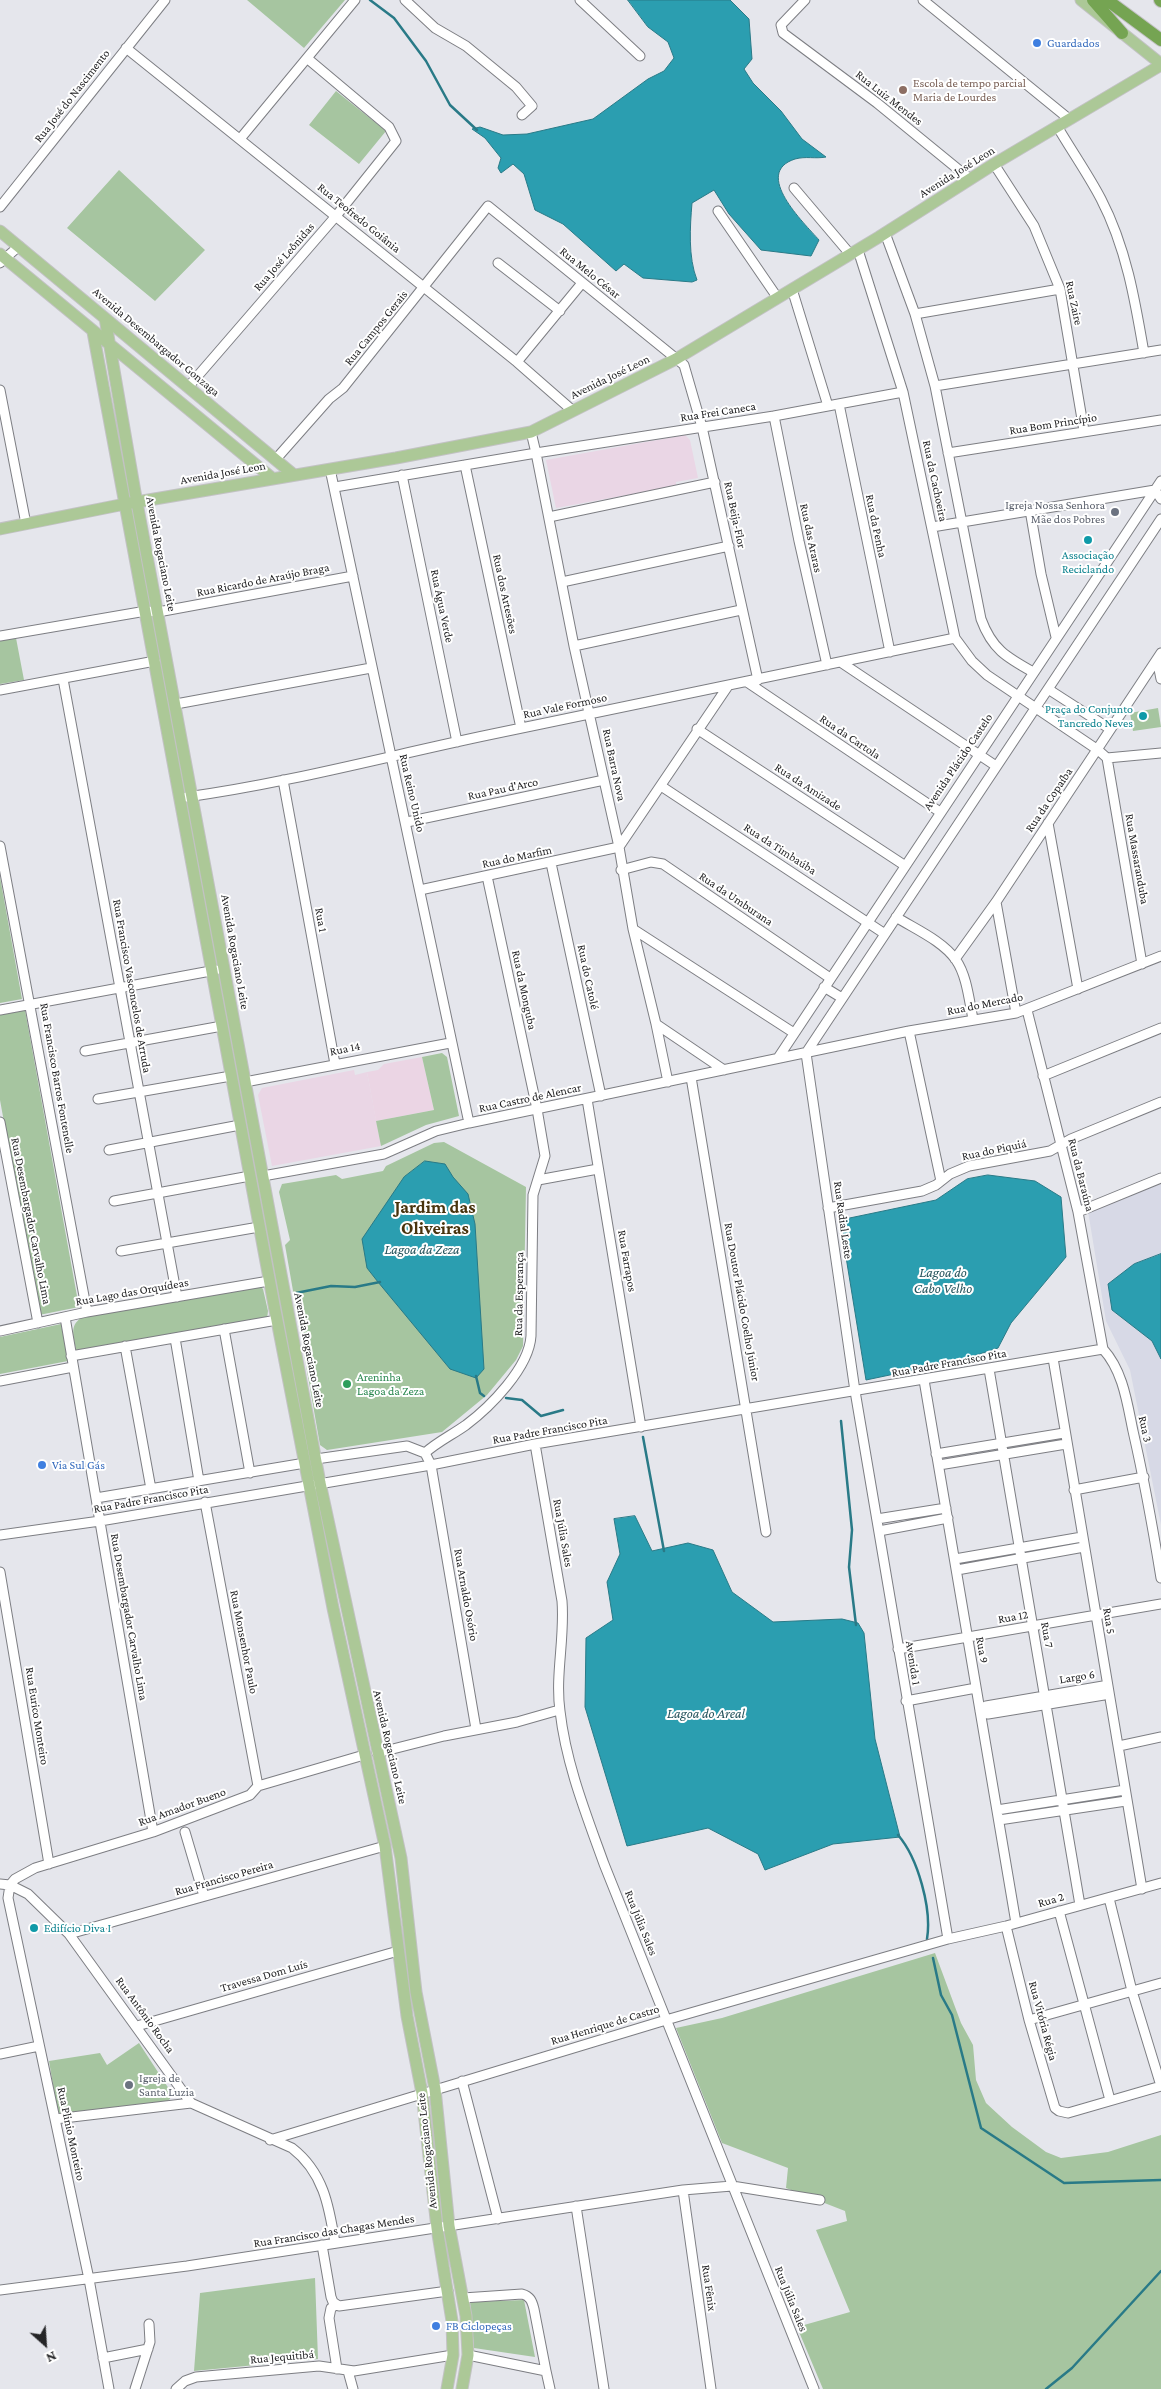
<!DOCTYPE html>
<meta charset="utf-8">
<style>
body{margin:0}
#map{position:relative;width:1161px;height:2389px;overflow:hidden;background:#e5e6ec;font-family:"Crimson Pro",serif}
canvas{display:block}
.north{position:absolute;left:20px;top:2319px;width:50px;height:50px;-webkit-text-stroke:4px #fff;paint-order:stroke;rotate:154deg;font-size:14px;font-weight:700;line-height:20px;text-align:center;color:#252527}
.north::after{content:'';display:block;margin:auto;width:18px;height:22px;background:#252527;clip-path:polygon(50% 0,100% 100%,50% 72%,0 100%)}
</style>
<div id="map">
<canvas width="1161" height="2389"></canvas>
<div class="north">N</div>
</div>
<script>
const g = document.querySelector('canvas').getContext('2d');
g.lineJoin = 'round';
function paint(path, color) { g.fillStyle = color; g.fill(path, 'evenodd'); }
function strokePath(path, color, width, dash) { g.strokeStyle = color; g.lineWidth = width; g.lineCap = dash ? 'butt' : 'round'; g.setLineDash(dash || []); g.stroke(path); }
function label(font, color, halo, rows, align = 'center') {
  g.font = font + ' "Crimson Pro",serif'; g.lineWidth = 4; g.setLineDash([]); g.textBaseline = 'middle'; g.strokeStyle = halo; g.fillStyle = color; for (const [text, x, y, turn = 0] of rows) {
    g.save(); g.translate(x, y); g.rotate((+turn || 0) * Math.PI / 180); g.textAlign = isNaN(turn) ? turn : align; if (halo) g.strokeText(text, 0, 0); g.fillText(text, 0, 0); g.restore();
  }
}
paint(new Path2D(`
 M1161,1184V1525L1130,1370L1106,1321L1088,1211Z`), '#d7d9e6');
paint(new Path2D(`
 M685,435L690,440L698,478L676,482V486L556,508L546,460Z
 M354,1070L355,1075L367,1072L381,1146L272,1166L258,1095L262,1088Z`), '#ead6e5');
paint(new Path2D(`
 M422,1057L434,1110L376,1121L367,1072L378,1070L384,1064Z`), '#ebd5e4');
paint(new Path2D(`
 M247,0H345L304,48Z
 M336,91L386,131L359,164L309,125Z
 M119,170L205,250L155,301L67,228Z
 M16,638L24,680L0,684V640Z
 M1158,708L1161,727L1133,731L1130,713Z
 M0,877L22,999L0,1003Z
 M25,1010L79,1307L39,1315L0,1100V1015Z
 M442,1053L447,1057L459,1116L426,1125L381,1146L376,1121L434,1110L422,1057Z
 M444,1142L526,1187L523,1346L516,1360L487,1395L442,1432L327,1450L320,1445L285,1245L290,1240L279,1192L282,1184L336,1175L342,1179L383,1171L386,1166L434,1143Z
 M260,1286L263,1289L268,1311L267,1319L76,1350C74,1337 69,1326 81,1318Z
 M61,1324L68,1361L0,1374V1337Z
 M935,1953L961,2023L973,2045L976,2080L986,2103L1012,2127L1046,2152L1061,2158L1108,2152L1161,2135V2389H823L797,2327L850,2312L816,2230L847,2221L845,2211L786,2188L788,2168L722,2143L676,2028L722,2018Z
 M139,2043L171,2092L170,2099L165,2103L58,2115L49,2061L100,2053L107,2065Z
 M315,2278L318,2359L194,2371L200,2293Z
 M524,2300L535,2357L474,2348L470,2302Z`), '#a6c5a0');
const water = new Path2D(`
 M628,0H730L749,19L752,59L744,69L753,83L781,111L802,139L826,157C815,159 806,156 795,159C752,173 804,223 819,240L811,256L761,250L729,214L714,190L692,203C690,227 688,257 697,280L692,282L643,278L624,264L616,271L563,224L535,210L524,174L513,164L501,173L498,168L501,158L485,138L472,129L480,127L503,135L527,134L593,119L648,79L664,71L674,58L668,42L648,27Z
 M425,1161L445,1164L453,1177L468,1194L475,1224L484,1369L476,1378L450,1369L378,1282L367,1268L362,1239L404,1177Z
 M988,1175L1035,1181L1061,1197L1066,1257L1011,1323L998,1348L961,1360L866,1380L840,1220L936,1200L967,1179Z
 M1161,1254V1359L1152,1341L1112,1310L1108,1284L1134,1264Z
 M635,1516L652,1551L688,1543L713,1550L732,1592L773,1622L842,1619L858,1623L864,1633L875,1739L900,1837L833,1844L765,1870L758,1854L708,1828L627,1846L585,1707L586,1638L613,1620L607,1582L620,1554L614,1519Z`);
paint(water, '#2b9eb0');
strokePath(water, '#297a87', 1);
strokePath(new Path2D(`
 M370,0L394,18L426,61L450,105L477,130
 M296,1293L331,1286L355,1287L380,1282
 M476,1376L480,1393L484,1396
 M506,1398L522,1400L541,1416L563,1410
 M841,1421L852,1530L849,1567L856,1625
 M643,1437L664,1551
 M898,1835C918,1858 932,1909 927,1939
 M933,1958L941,1995L952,2015L981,2128L1064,2183L1161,2180
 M1046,2389L1072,2368L1161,2271`), '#297a87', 2.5);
const minor = new Path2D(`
 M405,0L435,28L466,46L516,87L532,106L522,115
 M580,0L640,56
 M805,0L781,25L783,33L877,103L970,179
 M923,0L1069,119
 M126,48L517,362L573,411
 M1057,126C1071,150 1088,174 1101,199C1126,247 1135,300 1144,353
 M240,139L355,0
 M994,164L1034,226L1060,289L1084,431
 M794,188L850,254
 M0,207L165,0
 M718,211L777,297
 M885,233L915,314L935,386L981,619C992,649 1006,657 1033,672
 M858,250L903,392L955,638L972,661L987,675L1098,750L1107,758L1161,753
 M0,263L19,246
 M498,263L560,311
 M792,289L828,406
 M915,314L1060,289
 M517,362L582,283
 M189,386L336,216L396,141L389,127L308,59
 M935,386L1161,350
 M0,390L26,524
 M839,404L890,652
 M774,416L799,541L827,665
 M531,432L536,453L774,416L903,392
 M948,453L1161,420
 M276,459L329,399L343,388L488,206L684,365L702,427L758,680
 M465,465L521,728
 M330,469L469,1123
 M402,475L457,742
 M335,487L536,453L574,646L619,847L633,929L656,1024L668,1082
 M1155,490L1161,499
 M1030,510L1041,574L1056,637
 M549,517L715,482
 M932,527L1155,490
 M562,582L729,546
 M0,636L146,611L158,612L353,576
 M574,646L741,610
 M1157,659L1161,679
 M842,663L996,766
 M63,679L177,1297
 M747,682L940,812
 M1048,689L1110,729
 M0,690L155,661
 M176,704L371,668
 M697,729L904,865
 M1107,758L1142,964
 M283,780L335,1064
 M661,786L885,934
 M187,797C288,783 388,756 488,735C644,702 800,671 955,638
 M407,822L604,780
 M1048,823L1078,989
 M0,846L87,1312
 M551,863L601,1096
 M621,870L651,862L663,864L830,978
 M420,890L619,847L728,686
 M996,902L1016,1013
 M896,917C915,929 943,941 956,960C967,976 969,1000 973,1019
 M633,929L794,1033
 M955,959L996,902L1161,653
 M824,987L842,998
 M0,1010L216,970
 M1027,1010L1078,1212L1103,1349
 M656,1024L724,1070
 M909,1031L941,1181
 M85,1051L222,1026
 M806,1053L855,1391L948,1939
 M806,1053L1161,519
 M778,1058L1161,481
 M1043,1076L1161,1028
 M691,1077L766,1532
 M245,1082L450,1043
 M98,1099L231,1076
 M587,1099L641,1427
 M0,1122L38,1323
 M109,1150L240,1125
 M263,1176L384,1154L436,1131L469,1123L909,1031L1016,1013L1161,956
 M538,1180L598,1169
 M114,1201L250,1176
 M828,1208L922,1191L936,1185L950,1174L969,1166L1050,1151L1071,1139L1161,1102
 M1078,1212L1161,1178
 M121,1251L259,1227
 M65,1317L153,1832
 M224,1329L250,1473
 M0,1331L87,1312L269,1281
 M175,1338L199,1481
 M125,1346L151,1489
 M1103,1349C1123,1371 1127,1402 1133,1431C1144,1479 1153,1529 1161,1578
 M71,1356L277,1320
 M1053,1358L1142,1889
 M989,1369L1080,1905
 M924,1380L1016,1923
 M0,1381L73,1367
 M535,1444L562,1601C565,1638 555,1675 560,1711C566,1764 586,1814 604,1864L814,2389
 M936,1454L1064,1433
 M316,1459L407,1446L425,1453
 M939,1465L1066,1444
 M1074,1490L1144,1477
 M96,1498L305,1463
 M205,1502L258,1786
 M877,1519L946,1508
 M879,1531L948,1518
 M0,1535L100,1521L431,1465L535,1444L1103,1349
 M955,1559L1082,1537
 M957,1570L1084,1547
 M0,1572L49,1864
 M898,1649L1161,1604
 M1103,1686L1108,1690L1104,1695L988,1714L980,1711L986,1706Z
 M906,1701L976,1688
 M476,1729L431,1465L425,1453C437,1442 452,1435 466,1425C490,1407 529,1368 531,1336L533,1195L545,1156L537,1109L487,876
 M1119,1746L1161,1737
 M377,1753L444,1736L517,1722L559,1710
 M997,1810L1125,1790
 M999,1820L1126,1801
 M185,1832L204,1896
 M0,1884L10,1885L28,1894L69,1934L191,2103L292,2148C323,2172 329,2205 335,2243
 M1109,1898L1132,1991L1161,2086
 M1059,1911L1110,2100
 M1006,1926L1029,2020L1055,2108L1059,2111L1068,2113L1161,2086
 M69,1934L385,1846
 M1029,2020L1161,1983
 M137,2026L398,1951
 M0,2054L39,2046
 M462,2081L498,2219
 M55,2119L191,2103
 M270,2140L666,2020L948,1939L1006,1926L1161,1883
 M683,2190L711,2389
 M576,2206L604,2389
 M322,2245L331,2297L333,2302L339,2306L448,2291
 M0,2290L187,2266L683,2190L732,2186L820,2200
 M463,2298L522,2294C530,2296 532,2301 534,2309L546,2371
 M336,2305L331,2308L329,2318L337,2369
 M468,2355L546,2371L550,2389
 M103,2358L148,2349
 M348,2371L353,2389
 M109,2389L89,2279L8,1898L10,1885L15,1879L35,1868L153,1832L250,1795L258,1786L364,1755
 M135,2389L150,2342L149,2324
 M176,2389L185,2381L196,2377L319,2366L354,2371L453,2355`);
const major = new Path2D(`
 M1081,0L1161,64
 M0,231L294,475
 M0,254L272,478
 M105,318L135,492L320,1483L401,1858L416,1992L435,2089L449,2226L466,2316L468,2355L462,2389
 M93,332L274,1305L333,1608L385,1846L407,2016L422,2093L437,2228L452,2321L453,2355L447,2389
 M0,529L125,504L396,458L531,432L676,359L879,237L994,164L1161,65`);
const highway = new Path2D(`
 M1093,0L1122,33
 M1107,0L1161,40
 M1160,0L1161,1`);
strokePath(minor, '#7d7e83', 11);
strokePath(major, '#c2c2c3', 13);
strokePath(highway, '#c2c2c3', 14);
strokePath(minor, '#fff', 9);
strokePath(major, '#acc897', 11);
strokePath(highway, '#75a452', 12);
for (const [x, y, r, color] of [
 [1037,43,5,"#3f7fe0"],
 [903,90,5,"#8d6e63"],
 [1115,512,5,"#6b7280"],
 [1088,540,5,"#0f9aa8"],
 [1143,716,5,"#0f9aa8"],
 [347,1384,5,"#2e9e5b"],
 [42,1465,5,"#3f7fe0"],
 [34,1928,5,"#0f9aa8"],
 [129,2085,5,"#6b7280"],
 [436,2326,5,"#3f7fe0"]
]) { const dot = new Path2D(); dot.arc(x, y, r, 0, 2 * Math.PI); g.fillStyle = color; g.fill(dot); strokePath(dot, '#fff', 2); }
label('12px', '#366cbe', '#fff', [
 ["Guardados",1047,43],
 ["Via Sul Gás",52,1465],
 ["FB Ciclopeças",446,2326]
], 'left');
label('12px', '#785e54', '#fff', [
 ["Escola de tempo parcial",913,83],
 ["Maria de Lourdes",913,97]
], 'left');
label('12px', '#252527', '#fff', [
 ["Rua José do Nascimento",72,96,-52],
 ["Rua Luiz Mendes",889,98,38],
 ["Avenida José Leon",957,172,-32],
 ["Rua Teofredo Goiânia",359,218,39],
 ["Rua José Leônidas",284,257,-49],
 ["Rua Melo César",590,273,39],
 ["Rua Zaire",1074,303,78],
 ["Rua Campos Gerais",376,328,-51],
 ["Avenida Desembargador Gonzaga",156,342,40],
 ["Avenida José Leon",610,377,-26],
 ["Rua Frei Caneca",718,412,-9],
 ["Rua Bom Princípio",1053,424,-9],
 ["Avenida José Leon",223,473,-10],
 ["Rua da Cachoeira",935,481,78],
 ["Rua Beija-Flor",735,515,78],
 ["Rua da Penha",876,526,78],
 ["Rua das Araras",811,538,78],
 ["Avenida Rogaciano Leite",161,554,79],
 ["Rua Ricardo de Araújo Braga",263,580,-11],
 ["Rua dos Artesões",505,594,78],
 ["Rua Água Verde",442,606,78],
 ["Rua Vale Formoso",565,706,-12],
 ["Rua da Cartola",850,737,34],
 ["Avenida Plácido Castelo",958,762,-56],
 ["Rua Barra Nova",614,765,78],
 ["Rua da Amizade",808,787,33],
 ["Rua Pau d'Arco",503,789,-12],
 ["Rua Reino Unido",412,793,77],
 ["Rua da Copaíba",1049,800,-56],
 ["Rua da Timbaúba",780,849,33],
 ["Rua do Marfim",517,857,-12],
 ["Rua Massaranduba",1137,859,80],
 ["Rua da Umburana",736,899,34],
 ["Rua 1",321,920,80],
 ["Avenida Rogaciano Leite",235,952,80],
 ["Rua do Catolé",588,977,78],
 ["Rua Francisco Vasconcelos de Arruda",132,986,80],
 ["Rua da Monguba",524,990,78],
 ["Rua do Mercado",985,1004,-11],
 ["Rua 14",345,1049,-11],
 ["Rua Francisco Barros Fontenelle",57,1078,80],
 ["Rua Castro de Alencar",530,1098,-12],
 ["Rua do Piquiá",994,1150,-12],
 ["Rua da Baraúna",1081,1175,76],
 ["Rua Radial Leste",843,1220,82],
 ["Rua Desembargador Carvalho Lima",31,1221,79],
 ["Rua Farrapos",627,1261,80],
 ["Rua Lago das Orquídeas",132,1292,-10],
 ["Rua da Esperança",519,1294,-89],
 ["Rua Doutor Plácido Coelho Júnior",742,1302,80],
 ["Avenida Rogaciano Leite",309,1350,79],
 ["Rua Padre Francisco Pita",949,1363,-10],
 ["Rua 3",1145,1429,77],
 ["Rua Padre Francisco Pita",550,1430,-10],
 ["Rua Padre Francisco Pita",151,1499,-10],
 ["Rua Júlia Sales",563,1533,80],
 ["Rua Arnaldo Osório",466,1595,80],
 ["Rua Desembargador Carvalho Lima",129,1617,80],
 ["Rua 12",1013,1617,-10],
 ["Rua 5",1109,1621,81],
 ["Rua 7",1047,1635,80],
 ["Rua Monsenhor Paulo",244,1642,79],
 ["Rua 9",982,1650,80],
 ["Avenida 1",913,1663,81],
 ["Largo 6",1077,1677,-9],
 ["Rua Eurico Monteiro",37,1716,81],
 ["Avenida Rogaciano Leite",390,1747,77],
 ["Rua Amador Bueno",182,1807,-20],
 ["Rua Francisco Pereira",224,1878,-16],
 ["Rua 2",1051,1900,-16],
 ["Rua Júlia Sales",641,1923,68],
 ["Travessa Dom Luís",264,1976,-16],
 ["Rua Antônio Rocha",145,2015,54],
 ["Rua Vitória Régia",1043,2021,75],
 ["Rua Henrique de Castro",605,2025,-17],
 ["Rua Plinio Monteiro",71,2134,78],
 ["Avenida Rogaciano Leite",427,2151,-96],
 ["Rua Francisco das Chagas Mendes",334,2231,-9],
 ["Rua Fênix",709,2288,82],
 ["Rua Júlia Sales",791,2299,68],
 ["Rua Jequitibá",282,2357,-5]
]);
label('12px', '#5b616d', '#fff', [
 ["Igreja Nossa Senhora",1105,505],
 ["Mãe dos Pobres",1105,519],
 ["Igreja de",139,2078,"left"],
 ["Santa Luzia",139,2092,"left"]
], 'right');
label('12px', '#0d838f', '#fff', [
 ["Associação",1088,555],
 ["Reciclando",1088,569],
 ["Praça do Conjunto",1133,709,"right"],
 ["Tancredo Neves",1133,723,"right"],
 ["Edifício Diva I",44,1928,"left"]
]);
label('12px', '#27864d', '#fff', [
 ["Areninha",357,1377],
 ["Lagoa da Zeza",357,1391]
], 'left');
label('italic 14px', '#24535c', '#fff', [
 ["Lagoa da Zeza",422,1250],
 ["Lagoa do",943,1273],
 ["Cabo Velho",943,1289],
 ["Lagoa do Areal",706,1714]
]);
label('bold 18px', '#48330d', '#fff', [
 ["Jardim das",435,1207],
 ["Oliveiras",435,1228]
]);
</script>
